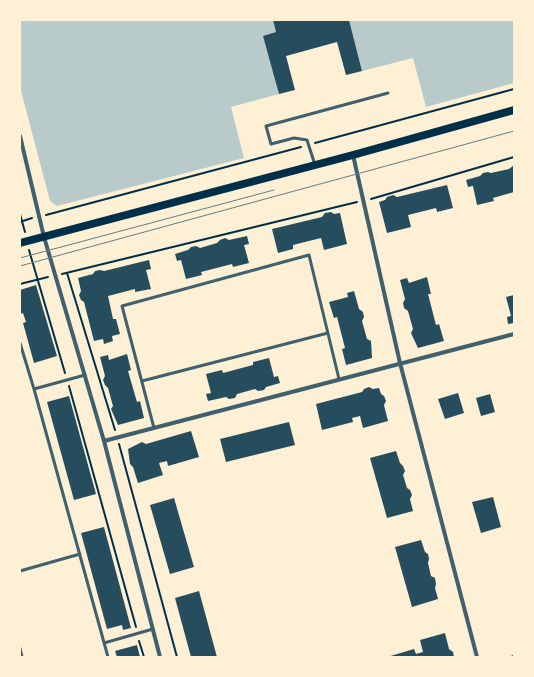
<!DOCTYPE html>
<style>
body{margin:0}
#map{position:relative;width:534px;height:677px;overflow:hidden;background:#fdf0d5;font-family:Merriweather,serif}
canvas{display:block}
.frame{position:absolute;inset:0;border:21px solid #fdf0d5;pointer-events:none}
</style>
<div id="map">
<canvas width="534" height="677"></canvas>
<div class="frame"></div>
</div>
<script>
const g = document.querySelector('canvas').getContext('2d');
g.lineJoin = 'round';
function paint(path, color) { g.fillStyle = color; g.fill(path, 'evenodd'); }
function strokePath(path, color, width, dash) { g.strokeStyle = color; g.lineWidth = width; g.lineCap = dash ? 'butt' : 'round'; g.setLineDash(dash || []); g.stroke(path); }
paint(new Path2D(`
 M20,20H273L276,32L264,36L279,94L231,107L244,158L57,206L50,201L20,87Z
 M349,20H514V83L426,107L413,58L362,71Z`), '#b9caca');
paint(new Path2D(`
 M273,20H349L362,71L346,75L337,42L286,56L295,90L279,94L263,36L276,32Z
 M514,165V192L493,198L494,201L477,205L473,186L468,187L466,180L480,176L483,173L488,172L491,173L509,169Z
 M447,185L453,208L437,212L436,208L408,215L411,227L387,233L379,202L385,200L387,197L393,195L397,197Z
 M331,212L334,214L340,213L347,244L324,250L321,238L293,245V249L278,253L272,229L322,217L325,213Z
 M247,236L249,244L244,245L249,263L233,267L232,264L201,272L202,275L186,279L181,260L177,261L175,254L188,250L191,247L196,246L200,248L217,243L220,240L225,238L229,240Z
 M149,260L151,269L146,270L151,289L135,292V289L108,296L113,319H116L120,334L112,336L113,341L104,344L103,339L94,341L84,302L81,300L79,295L81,291L78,278L93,274L95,271L100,270L104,271Z
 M427,277L431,294H428L436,325L439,324L444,341L418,348L411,333L413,329L408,311L404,308L403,303L405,299L400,280L407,278L409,283Z
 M36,285L57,356L34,363L23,323L26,322L23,313L20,314V290Z
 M354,291L359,309L363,312L364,317L362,321L367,339L371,341L372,358L346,365L342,349L345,348L337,317L334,318L329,302L348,297L347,293Z
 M514,295V323L508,324L507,317L511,316L506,297Z
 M127,354L131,370L128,371L137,402L140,401L144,418L118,425L111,409L113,406L108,388L105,385L103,380L105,376L100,357L108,355L109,360Z
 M269,358L274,377L278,376L280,383L266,387L264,390L258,391L255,389L237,394L235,398L229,399L226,397L208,401L206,394L211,393L206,374L222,370L223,373L253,365V362Z
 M369,387L373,389L379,388L381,394L384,396L386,401L384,405L388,421L363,428L360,416L352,418L353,422L322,430L316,404L362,392L364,389Z
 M458,393L464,413L445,419L438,399Z
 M490,394L495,412L481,416L476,398Z
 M69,396L96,494L74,500L47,402Z
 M289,422L295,445L226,462L220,439Z
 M191,431L199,457L168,466L167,461L159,463L163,475L138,483L133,467L130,464L128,449L142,442L146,444Z
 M396,451L400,463L403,466L405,471L403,475L407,488L410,490L412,495L410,499L413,511L387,518L370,458Z
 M493,497L501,527L481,533L472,502Z
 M174,498L194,567L170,574L150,505Z
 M104,527L131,628L123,630L122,625L107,629L81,533Z
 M421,540L425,552L428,554L429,559L428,563L431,576L435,578L436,584L435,588L438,599L412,607L395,547Z
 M199,591L217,657H191L175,598Z
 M445,633L449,649L453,652L454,657H387L414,649L416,654L423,652L420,640Z
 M137,645L140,657H117L115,651Z`), '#264d5e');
strokePath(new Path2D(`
 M315,143L514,89
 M371,199L514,157
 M20,214L25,232
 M46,215L301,147
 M20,222L32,218
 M29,250L65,373
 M67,273L115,430
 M62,274L357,202
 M20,284L48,277
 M69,386L136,627
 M119,444L177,657
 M139,641L144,657
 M511,657L514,656`), '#003049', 2);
strokePath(new Path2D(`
 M315,165L307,140L294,138L271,144L266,126L388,93
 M20,343L34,389L85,375
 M142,381L328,333
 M34,389L108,657
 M154,428L122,306L309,255L339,379
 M20,571L80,554
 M104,643L153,629
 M20,648L22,657`), '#3f606c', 3);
strokePath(new Path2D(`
 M20,136L44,237L104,441L160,657
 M353,155L400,363L477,657
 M104,441L514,334`), '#3f606c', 4);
strokePath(new Path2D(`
 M20,243L353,155L514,110`), '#003049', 8);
strokePath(new Path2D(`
 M20,258L274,190
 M20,266L514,131`), '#657d81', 1);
</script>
